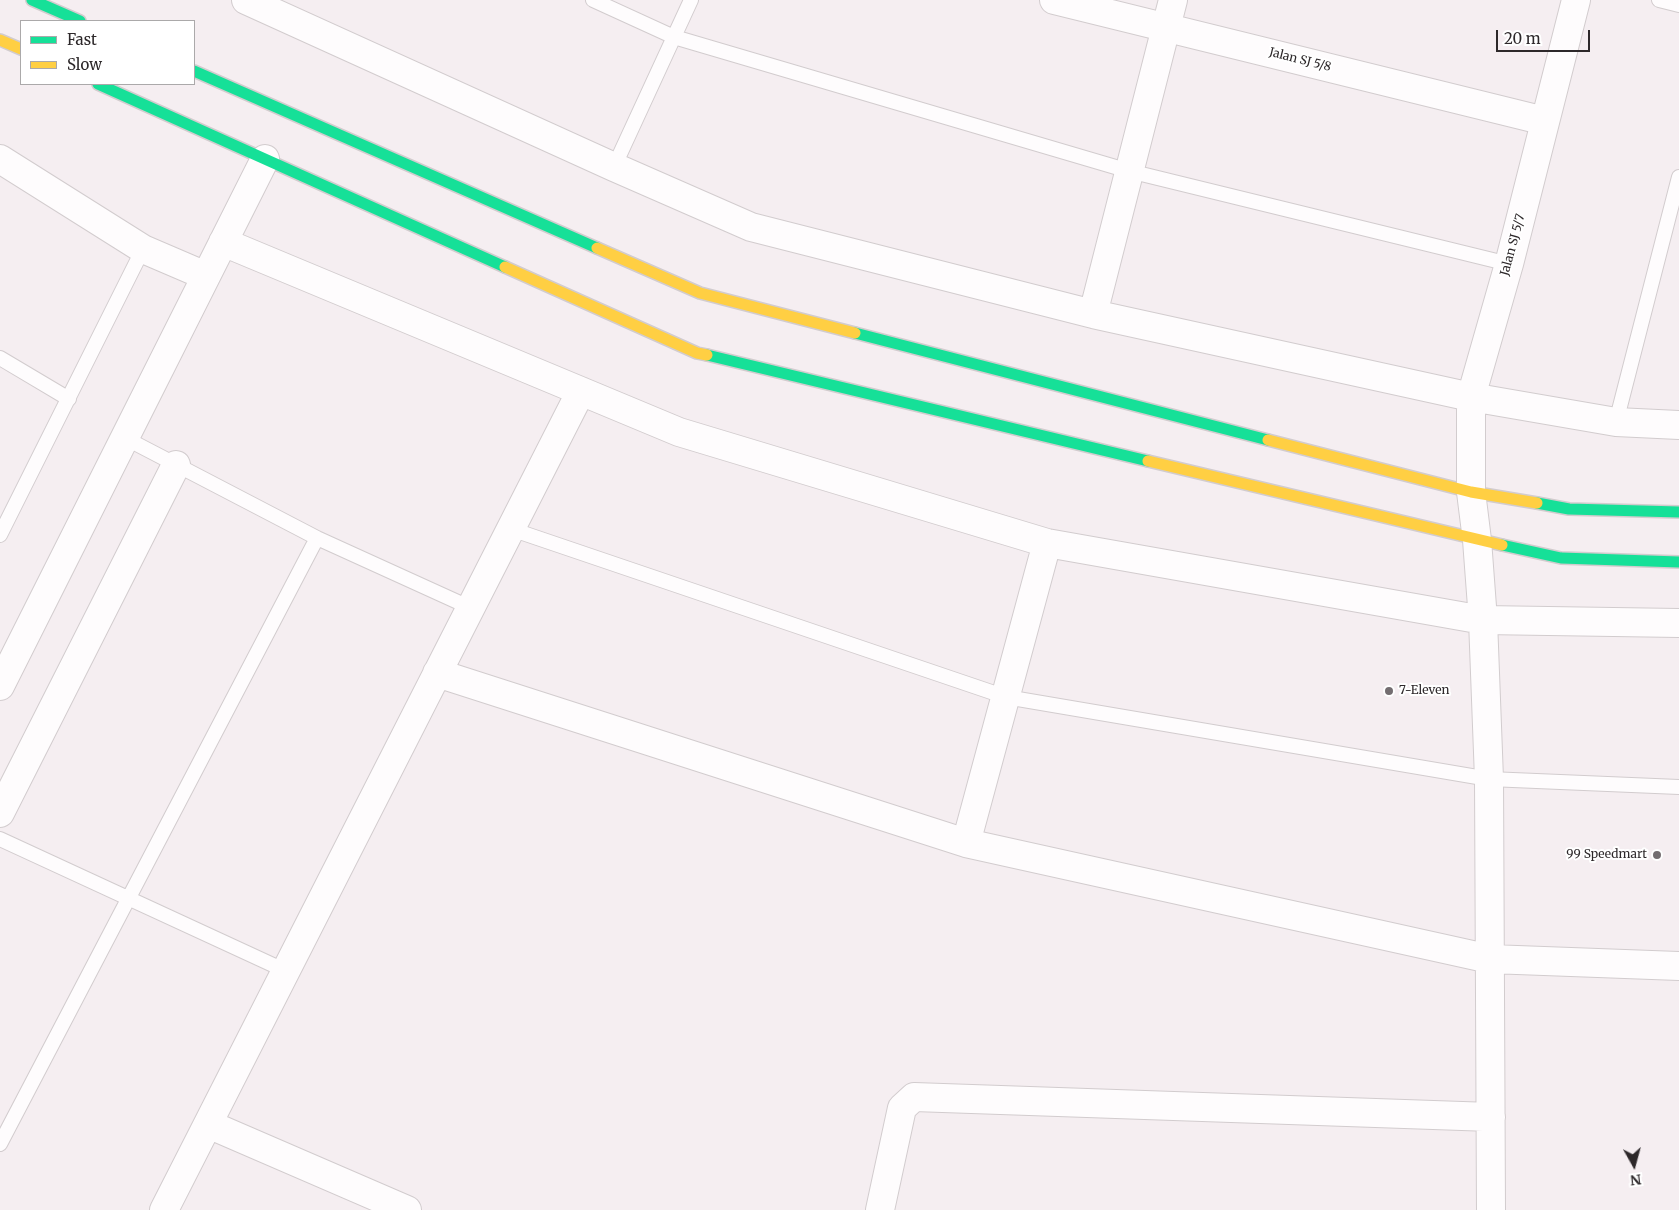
<!DOCTYPE html>
<style>
body{margin:0}
#map{position:relative;width:1679px;height:1210px;overflow:hidden;background:#f5eef1;font-family:Merriweather,serif}
canvas{display:block}
.legend{position:absolute;left:20px;top:20px;width:175px;height:65px;box-sizing:border-box;background:#fff;border:1px solid #aba9aa;margin:0;padding:6px 9px;list-style:none;font-size:15px;color:#2d282a}
.legend li{display:flex;align-items:center;gap:10px;height:25px}
.legend b{width:25px;border:1px solid #aba9aa}
.north{position:absolute;left:1609px;top:1140px;width:50px;height:50px;-webkit-text-stroke:4px #fff;paint-order:stroke;rotate:173deg;font-size:14px;font-weight:700;line-height:20px;text-align:center;color:#2d282a}
.north::after{content:'';display:block;margin:auto;width:18px;height:22px;background:#2d282a;clip-path:polygon(50% 0,100% 100%,50% 72%,0 100%)}
.scale{position:absolute;left:1496px;top:30px;width:94px;height:22px;box-sizing:border-box;border:2px solid #2d282a;border-top:0;padding-left:6px;font-size:15px;line-height:18px;white-space:nowrap;color:#2d282a;-webkit-text-stroke:4px #fff;paint-order:stroke}
</style>
<div id="map">
<canvas width="1679" height="1210"></canvas>
<ul class="legend">
<li><b style="height:6px;background:#16e098"></b>Fast</li>
<li><b style="height:6px;background:#ffcf43"></b>Slow</li>
</ul>
<div class="north">N</div>
<div class="scale">20 m</div>
</div>
<script>
const g = document.querySelector('canvas').getContext('2d');
g.lineJoin = 'round';
function strokePath(path, color, width, dash) { g.strokeStyle = color; g.lineWidth = width; g.lineCap = dash ? 'butt' : 'round'; g.setLineDash(dash || []); g.stroke(path); }
function label(font, color, halo, rows, align = 'center') {
  g.font = font + ' Merriweather,serif'; g.lineWidth = 4; g.setLineDash([]); g.textBaseline = 'middle'; g.strokeStyle = halo; g.fillStyle = color; for (const [text, x, y, turn = 0] of rows) {
    g.save(); g.translate(x, y); g.rotate((+turn || 0) * Math.PI / 180); g.textAlign = isNaN(turn) ? turn : align; if (halo) g.strokeText(text, 0, 0); g.fillText(text, 0, 0); g.restore();
  }
}
const lane = new Path2D(`
 M593,0L674,37L1129,171L1509,264
 M1659,0L1679,5
 M614,167L691,0
 M0,358L69,399
 M1616,422L1679,177
 M125,438L317,538L471,608
 M511,529L1006,697L1489,779L1679,787
 M0,535L143,249
 M0,839L286,971
 M0,1144L317,538`);
const street = new Path2D(`
 M246,0L614,167L751,227L1093,314L1471,397L1616,422L1679,425
 M1054,0L1545,121
 M0,159L143,249L206,276
 M223,242L679,432L1047,543L1483,620L1679,623
 M1093,314L1173,0
 M437,673L966,843L1490,959L1679,966
 M0,686L265,159
 M0,813L176,465
 M966,843L1047,543
 M208,1124L407,1210
 M164,1210L581,391
 M880,1210L902,1108L914,1097L1491,1117
 M1491,1210L1489,779L1483,620L1477,540L1471,492V397L1509,264L1576,0`);
const fast = new Path2D(`
 M32,0L80,21
 M194,71L597,248
 M98,84L505,267
 M855,333L1268,440
 M707,355L1148,461
 M1537,503L1569,509L1679,512
 M1502,545L1561,558L1679,562`);
const slow = new Path2D(`
 M0,40L21,49
 M597,248L700,293L855,333
 M505,267L697,353L707,355
 M1268,440L1471,492L1537,503
 M1148,461L1502,545`);
strokePath(lane, '#d2ccce', 16);
strokePath(street, '#d2ccce', 30);
strokePath(fast, '#d2ccce', 14);
strokePath(slow, '#d2ccce', 14);
strokePath(lane, '#fefcfd', 14);
strokePath(street, '#fefcfd', 28);
strokePath(fast, '#16e098', 11);
strokePath(slow, '#ffcf43', 11);
for (const [x, y, r, color] of [
 [1389,691,5,"#736d70"],
 [1657,855,5,"#736d70"]
]) { const dot = new Path2D(); dot.arc(x, y, r, 0, 2 * Math.PI); g.fillStyle = color; g.fill(dot); strokePath(dot, '#fff', 2); }
label('12px', '#2d282a', '#fff', [
 ["Jalan SJ 5/8",1300,60,14],
 ["Jalan SJ 5/7",1513,245,-75]
]);
label('12px', '#2d282a', '#fff', [
 ["7-Eleven",1399,691],
 ["99 Speedmart",1647,855,"right"]
], 'left');
</script>
